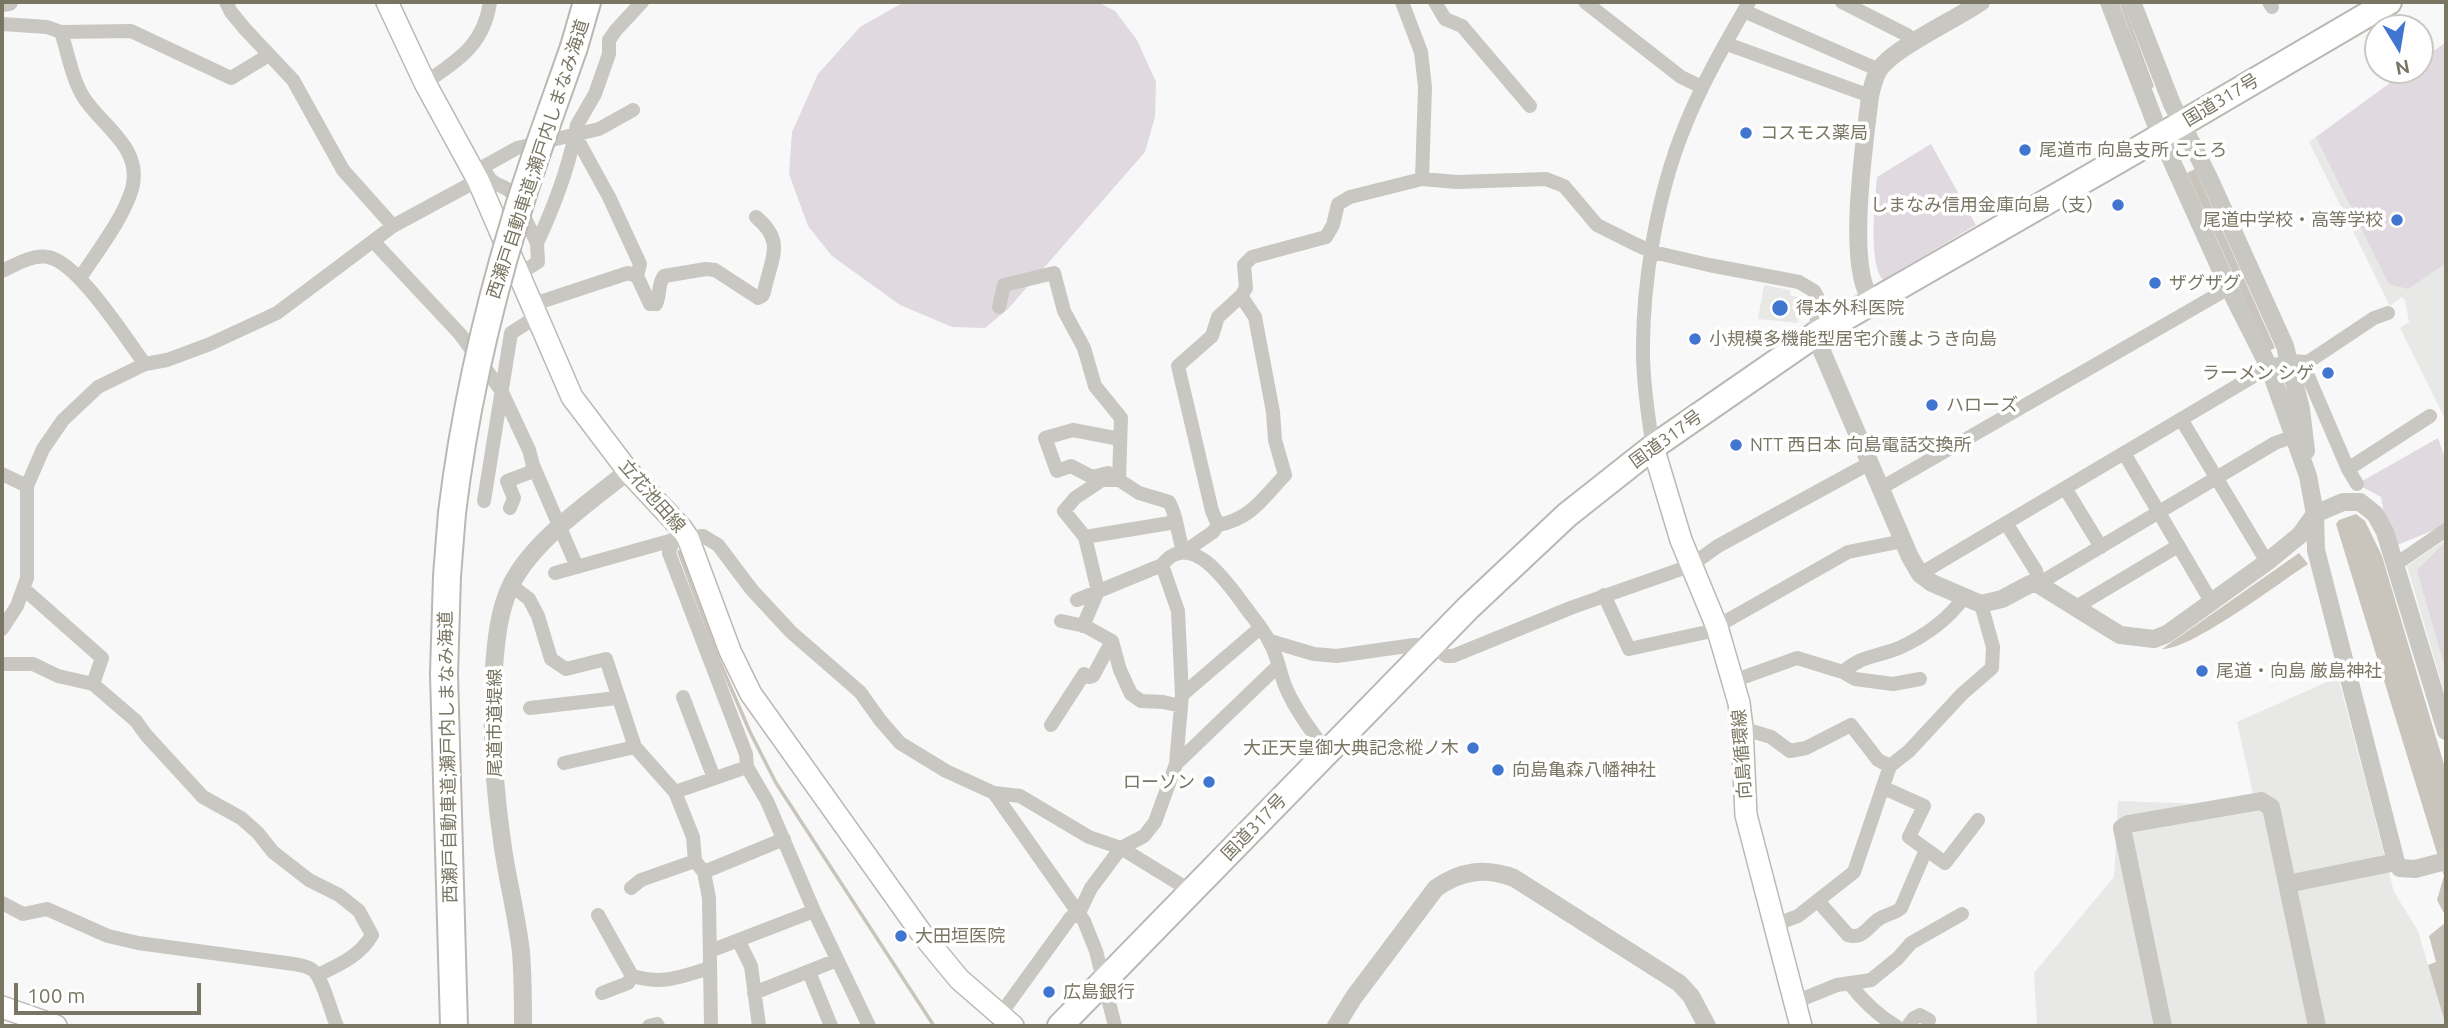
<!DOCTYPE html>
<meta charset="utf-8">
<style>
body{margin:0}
#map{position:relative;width:2448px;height:1028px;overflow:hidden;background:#f8f8f9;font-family:Ubuntu,sans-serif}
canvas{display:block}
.frame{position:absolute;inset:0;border:4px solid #797663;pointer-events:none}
.north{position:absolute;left:2364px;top:14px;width:70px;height:70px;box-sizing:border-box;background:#fff;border:2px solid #c9c8c1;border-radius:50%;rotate:169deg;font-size:19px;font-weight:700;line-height:28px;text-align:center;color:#797663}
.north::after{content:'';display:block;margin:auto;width:24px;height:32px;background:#4176d0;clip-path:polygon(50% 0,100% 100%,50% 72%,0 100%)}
.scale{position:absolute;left:14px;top:983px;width:187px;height:32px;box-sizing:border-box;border:4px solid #797663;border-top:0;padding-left:9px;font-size:21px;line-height:24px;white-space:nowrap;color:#797663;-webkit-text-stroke:5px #fff;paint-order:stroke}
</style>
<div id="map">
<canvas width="2448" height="1028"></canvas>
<div class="frame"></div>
<div class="north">N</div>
<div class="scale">100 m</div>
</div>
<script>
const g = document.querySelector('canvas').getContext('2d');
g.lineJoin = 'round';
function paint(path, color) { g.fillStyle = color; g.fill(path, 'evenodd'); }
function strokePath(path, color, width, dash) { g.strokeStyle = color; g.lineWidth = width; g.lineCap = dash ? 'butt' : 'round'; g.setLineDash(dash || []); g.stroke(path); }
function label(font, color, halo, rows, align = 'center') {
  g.font = font + ' Ubuntu,"Noto Sans JP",sans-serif'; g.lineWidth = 7; g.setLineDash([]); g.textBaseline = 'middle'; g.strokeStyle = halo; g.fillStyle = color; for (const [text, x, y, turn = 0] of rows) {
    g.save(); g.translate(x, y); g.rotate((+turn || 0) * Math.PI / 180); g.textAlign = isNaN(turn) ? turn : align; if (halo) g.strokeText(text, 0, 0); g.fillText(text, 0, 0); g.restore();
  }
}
paint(new Path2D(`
 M2446,42V421L2400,328L2409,322L2405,300L2402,297L2390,306L2309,142L2408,70H2420V61Z
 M1764,285L1790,290L1791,296L1801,297L1798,323L1758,319Z
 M2446,539V698L2407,566Z
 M2338,677L2394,892L2418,931L2446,1026H2037L2034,973L2114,877L2118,801L2204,804L2253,794L2237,722Z`), '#e8e8e7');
paint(new Path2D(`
 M904,2H1098L1115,11L1137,40L1156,82L1155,117L1145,152L1008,309L985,328L952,327L900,305L832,256L808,226L789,174L792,132L818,74L860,27Z
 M2446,42V263L2408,289L2389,284L2316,137L2408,70H2420V61Z
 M1931,144L1976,225L1883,280C1868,263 1875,200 1877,177Z
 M2438,438L2446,461V525L2390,548L2381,497L2357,484Z
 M2446,541V672L2417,570Z`), '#e0d9e0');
paint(new Path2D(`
 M2195,169L2275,348L2268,351L2187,173Z
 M2356,514L2365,521L2382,556L2446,771V917L2437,900L2444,876L2336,524L2339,520Z
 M2299,553L2308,564C2279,583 2191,650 2162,649Z
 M2446,922V1026L2428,965L2436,962L2429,936Z`), '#c9c4bc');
strokePath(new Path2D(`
 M2121,2L2152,86
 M679,552L718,658L750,732L776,783L934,1026`), '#c9c4bc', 3.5);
const secondary = new Path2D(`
 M387,2L425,83L478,180L572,397L628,471L682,529L688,538L730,651L751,694L922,934L959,979L1013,1026
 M1653,447L1681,540L1717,627L1739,703L1742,728L1746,815L1801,1026
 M2,1007L56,1026`);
const trunk = new Path2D(`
 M1060,1026L1468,608L1567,515L1653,447L1815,335L2135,151L2389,2`);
const motorway = new Path2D(`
 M574,47L587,2
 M452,513L447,576L444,674L454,1026`);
strokePath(secondary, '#bbb9b1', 24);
strokePath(trunk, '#bab8b3', 28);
strokePath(motorway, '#bab8b3', 30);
strokePath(new Path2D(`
 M226,2L231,12L245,29L293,80L343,170L393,226
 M1402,2L1421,52L1425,87L1422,179
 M1435,2L1445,19L1462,26L1530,106
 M1585,2L1681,77L1702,87
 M1842,2L1907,35L1914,42
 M2269,2L2272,7
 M1744,11L1879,70
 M2,24L47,27L61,32L131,31L231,78L269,55
 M61,32C68,53 72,79 84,98C103,127 143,148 132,189C122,221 98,250 80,278
 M1727,44L1870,96
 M425,83C458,60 484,45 490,2
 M483,167C495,192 500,180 513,194L537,243L538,262L518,275
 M474,172L517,148L599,129L633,110
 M373,241L460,334L501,390L529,450L533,465L531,472L507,481L514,498L510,508
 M537,243C553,209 567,172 575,135
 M2,271C15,265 33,254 48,257C78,262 126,339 145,364
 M637,276L640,264L609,197L575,135L577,125L595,94L609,54V40L616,30L642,2
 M531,305L628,273L637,276L650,304H656C661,294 657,285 664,276L706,269L715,270L758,298L762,296L764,292C771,258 786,242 756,217
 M999,307L1004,285L1054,273L1064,311L1084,348L1095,386L1121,418L1119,480L1139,493L1169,502C1178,517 1177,536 1184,552L1213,532L1218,525L1212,511L1178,366L1212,336L1218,317L1241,296L1246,288L1244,265L1252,257L1326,237L1333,225L1338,204L1350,197L1422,179L1457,182L1546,179L1564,186L1597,225L1637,245L1653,252L1709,265L1799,282L1814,291L1819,300L1815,335
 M2289,361L2308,376L2348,469L2357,484
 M2181,419L2267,562
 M1653,447C1648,417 1644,387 1643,357C1642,283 1657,194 1685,126C1702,83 1726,42 1749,2
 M2124,453L2212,603
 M533,465L577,567
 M2348,469L2430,416
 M1108,473L1092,477L1071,466L1057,471L1045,438L1073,430L1120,439
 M2,474L27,486
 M1119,480H1102L1075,498L1064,511L1085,537L1176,522
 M1881,488L2229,288
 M2065,488L2101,547
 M484,501L511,333L536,317
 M2006,523L2036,571L2038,584L2275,443L2301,434
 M1218,525C1251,519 1262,499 1285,475L1275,440L1273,412L1255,317L1241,296
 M673,540L669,553L746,754L747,767L675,792
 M2396,564L2446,530
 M555,573L673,540L703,536L718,545L752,590L791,632L860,692L880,720L900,743L946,771L994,793L1020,796L1089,837L1121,848L1191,891
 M1920,574L2269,367L2289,361L2308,362L2374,318L2388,313
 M511,585L529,599L538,616L551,659L566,669L606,659L635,747L675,792L693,837L695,861
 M24,589L102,658L93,684L136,721L146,735L203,797L241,818L258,833L273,852L309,880L339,895L359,911L372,935C360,956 339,965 318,975
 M1604,595L1629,649L1707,632L1848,552L1903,541
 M1077,600L1162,565
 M2076,607L2178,546
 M1061,621L1085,626L1112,641L1120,670L1131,694L1141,701L1163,702L1181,706
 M1083,626L1098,591L1085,537
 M2,629L17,606L27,578V486L43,449L63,420L98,387L145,364L167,360L210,344L277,313L393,226L478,180
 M1270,641L1314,654L1337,656L1414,645H1433L1446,656H1453L1573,607L1690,566L1718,546L1870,463
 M2,664H33L58,676L93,684
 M1843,672C1862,655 1877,657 1899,648C1925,636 1948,620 1964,597
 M1733,681L1797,658L1843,672L1855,679L1893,684L1920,679
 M1182,695L1260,628
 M683,697L714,778
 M530,708L617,698
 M1051,725L1084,674L1089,677L1093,676L1112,641
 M1742,728L1771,737L1790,751L1806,748L1851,725L1878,760L1890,766L1909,751L1962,694L1992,668L1993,647L1981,604
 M564,763L635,747
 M1176,764L1279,665
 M747,767L767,801L814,911L869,1026
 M1884,788L1924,806L1909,837L1945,863L1978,820
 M994,793L1084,921L1096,951L1115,1026
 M704,872L709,898L711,1026
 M631,888L641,880L695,861L704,872L784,839
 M1818,901L1848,935C1863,940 1868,926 1879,919C1886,914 1894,914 1901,908L1926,850
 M2,903L23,914L47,909L108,936L138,943L294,964C299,965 306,966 311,969C322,974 331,1013 337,1026
 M598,915L632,976C665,985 679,977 710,968
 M1774,925L1798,916L1854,872L1890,766
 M739,942L751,966L759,1026
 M710,951L814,911
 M809,972L831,1026
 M1849,983C1863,1001 1877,1015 1896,1026
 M602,993L628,983L632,976
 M754,993L837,960
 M1795,1002L1837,985L1871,980L1898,958L1911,943L1962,914
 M1000,1015L1071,917L1078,915L1091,888L1121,848L1144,836L1155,822L1176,764L1182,695L1178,611L1162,565C1191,527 1229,585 1246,608C1254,619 1264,630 1270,643C1278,657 1280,674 1286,688C1296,711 1312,732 1327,752
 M649,1026L657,1024L658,1026
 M1908,1026L1914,1018L1920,1015L1929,1020`), '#c8c7c1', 14);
strokePath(new Path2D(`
 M2109,2L2160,135L2229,288L2269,367L2308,476L2315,514L2316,550L2396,862L2400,868L2415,869L2446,861
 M2132,2L2172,104L2209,178L2285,346L2301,409L2306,451
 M2,3L9,2
 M1872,301C1845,268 1865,141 1870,96C1872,88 1874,77 1879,70C1893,48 1957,19 1981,2
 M1815,335L1910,557L1920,574L1932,583L1981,604L2002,599L2030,584H2038L2120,635L2154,639L2167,634L2267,562L2300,535L2315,514L2343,502H2360L2375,514L2385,532L2446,731
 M2287,884L2396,862
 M523,1026C523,1002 523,977 521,952C517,917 508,882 503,848C494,788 490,728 494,668C496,640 499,610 511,585C533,540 589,503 628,471
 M1336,1026L1354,997L1436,888C1461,871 1484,867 1514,878L1679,983L1691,996L1707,1026
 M2163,1026L2122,828L2128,824L2261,801L2271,807L2317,1026`), '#c8c7c1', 18);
strokePath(secondary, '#fff', 21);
strokePath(trunk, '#fff', 24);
strokePath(motorway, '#fff', 26);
const motorwayBridge = new Path2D(`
 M452,513C464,413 486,316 515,220C532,162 554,105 574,47`);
strokePath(motorwayBridge, '#bab8b3', 30, []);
strokePath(motorwayBridge, '#fff', 26);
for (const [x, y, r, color] of [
 [1746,133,7,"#4176d0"],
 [2025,150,7,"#4176d0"],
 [2118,205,7,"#4176d0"],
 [2397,220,7,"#4176d0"],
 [2155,283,7,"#4176d0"],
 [1780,308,9,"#4176d0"],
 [1695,339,7,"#4176d0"],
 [2328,373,7,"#4176d0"],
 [1932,405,7,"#4176d0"],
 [1736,445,7,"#4176d0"],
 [2202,671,7,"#4176d0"],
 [1473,748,7,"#4176d0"],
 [1498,770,7,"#4176d0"],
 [1209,782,7,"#4176d0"],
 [901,936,7,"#4176d0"],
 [1049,992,7,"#4176d0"]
]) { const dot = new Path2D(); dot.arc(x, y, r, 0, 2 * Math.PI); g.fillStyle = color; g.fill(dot); strokePath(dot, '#fff', 2.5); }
label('18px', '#797663', '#fff', [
 ["国道317号",2221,100,-31],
 ["西瀬戸自動車道;瀬戸内しまなみ海道",538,159,-72],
 ["国道317号",1666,439,-36],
 ["立花池田線",652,496,49],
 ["尾道市道堤線",495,723,-90],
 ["向島循環線",1742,754,-94],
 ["西瀬戸自動車道;瀬戸内しまなみ海道",448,757,-91],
 ["国道317号",1254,827,-46]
]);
label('18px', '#797663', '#fff', [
 ["コスモス薬局",1760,133],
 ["尾道市 向島支所 こころ",2039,150],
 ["しまなみ信用金庫向島（支）",2104,205,"right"],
 ["尾道中学校・高等学校",2383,220,"right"],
 ["ザグザグ",2169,283],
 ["得本外科医院",1796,308],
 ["小規模多機能型居宅介護ようき向島",1709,339],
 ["ラーメン シゲ",2314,373,"right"],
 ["ハローズ",1946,405],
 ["NTT 西日本 向島電話交換所",1750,445],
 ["尾道・向島 厳島神社",2216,671],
 ["大正天皇御大典記念樅ノ木",1459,748,"right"],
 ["向島亀森八幡神社",1512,770],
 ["ローソン",1195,782,"right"],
 ["大田垣医院",915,936],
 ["広島銀行",1063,992]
], 'left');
</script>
